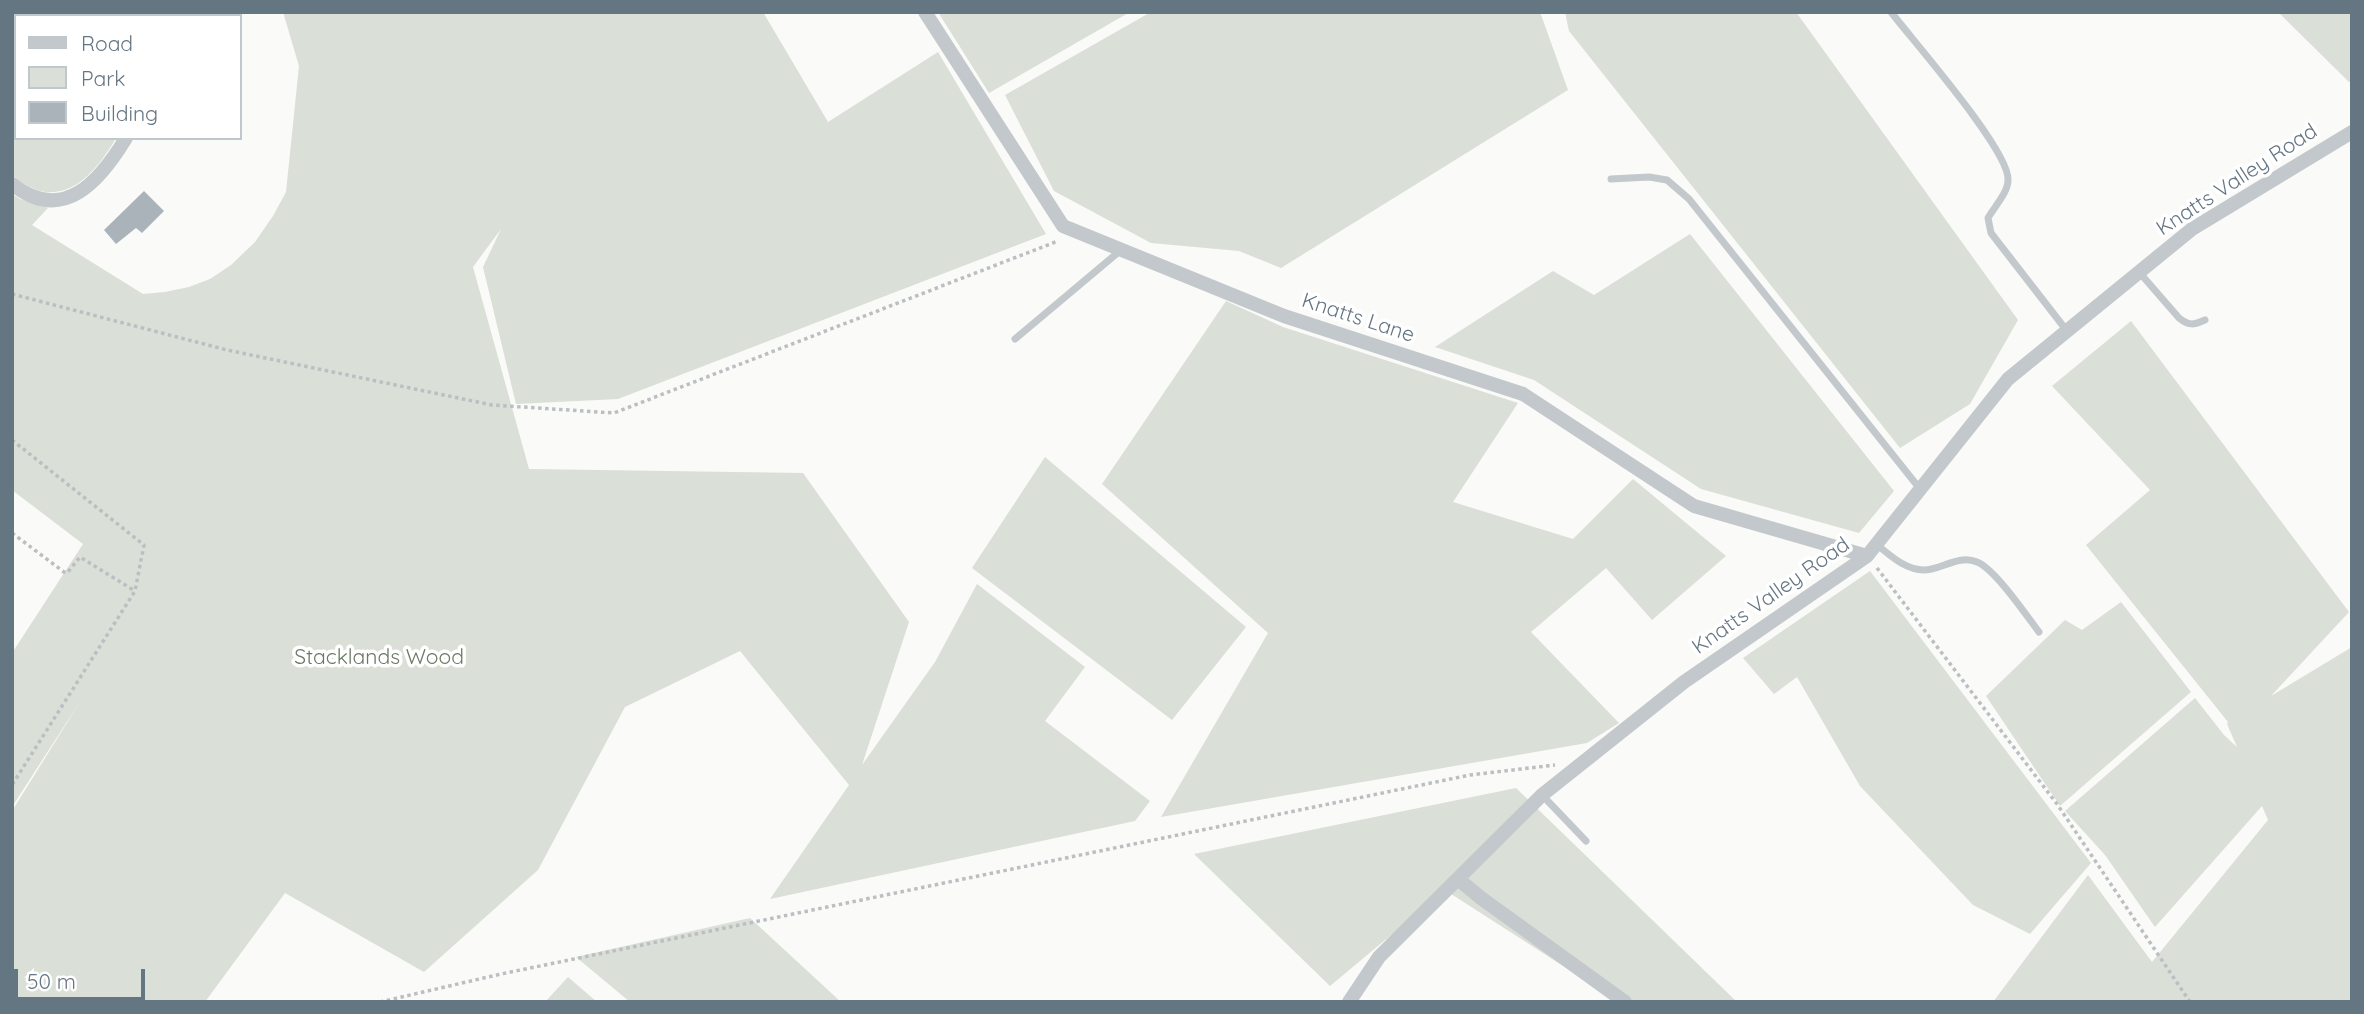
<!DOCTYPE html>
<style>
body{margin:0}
#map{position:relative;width:2364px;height:1014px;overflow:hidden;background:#fafaf8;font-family:Quicksand,sans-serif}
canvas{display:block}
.frame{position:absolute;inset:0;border:14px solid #657683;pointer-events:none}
.legend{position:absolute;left:14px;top:14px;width:228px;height:126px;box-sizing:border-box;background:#fff;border:2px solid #c1c8cd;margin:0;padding:9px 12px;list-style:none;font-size:21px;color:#657683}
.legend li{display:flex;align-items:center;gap:14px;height:35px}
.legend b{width:35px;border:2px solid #c1c8cd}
.scale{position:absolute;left:14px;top:969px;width:131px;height:32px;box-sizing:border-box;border:4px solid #657683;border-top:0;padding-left:9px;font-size:21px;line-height:24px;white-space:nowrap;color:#657683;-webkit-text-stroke:5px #fff;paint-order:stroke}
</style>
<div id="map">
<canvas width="2364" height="1014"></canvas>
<div class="frame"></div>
<ul class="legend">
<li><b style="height:9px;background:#c3c8cc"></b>Road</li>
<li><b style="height:19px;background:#dadfd7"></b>Park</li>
<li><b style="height:19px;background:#aab3b9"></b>Building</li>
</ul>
<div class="scale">50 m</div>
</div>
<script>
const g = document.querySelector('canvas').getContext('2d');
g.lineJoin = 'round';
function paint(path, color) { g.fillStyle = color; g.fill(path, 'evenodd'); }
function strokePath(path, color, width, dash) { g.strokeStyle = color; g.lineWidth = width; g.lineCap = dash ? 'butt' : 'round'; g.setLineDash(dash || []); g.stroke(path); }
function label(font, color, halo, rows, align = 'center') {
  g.font = font + ' Quicksand,sans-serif'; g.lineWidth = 7; g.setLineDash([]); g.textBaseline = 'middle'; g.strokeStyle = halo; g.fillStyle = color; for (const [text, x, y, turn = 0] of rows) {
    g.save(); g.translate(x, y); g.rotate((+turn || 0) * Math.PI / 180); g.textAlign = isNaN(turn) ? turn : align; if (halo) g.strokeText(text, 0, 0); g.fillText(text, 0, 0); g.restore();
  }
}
paint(new Path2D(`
 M283,12H763L828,122L938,52L1046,234L618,399L516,404L483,267L501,229L473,267L529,469L803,473L909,622L862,765L935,662L977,584L1085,667L1045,721L1150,801L1135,821L770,899L849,785L740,651L625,707L538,870L424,972L285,893L205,1002H12V811L83,697L12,807V653L83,544L12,490V194L20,199L48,208L32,225L143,294L165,292L189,287L210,279L231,265L255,242L273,216L286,192L299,66Z
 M938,12H1130L989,93Z
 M1151,12H1540L1568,90L1281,268L1239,251L1151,243L1054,191L1005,95Z
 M1565,12H1796L2018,320L1970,404L1900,448L1569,31Z
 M2278,12H2352V80L2349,82Z
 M16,42V138H116C92,180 57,214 12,175V43Z
 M1690,234L1894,491L1859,533L1701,489L1534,380L1435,347L1553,271L1594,295Z
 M1226,301L1283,327L1518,403L1453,502L1573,539L1633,479L1726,556L1652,620L1606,568L1531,632L1619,723L1587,743L1161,817L1268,633L1102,484Z
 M2131,321L2349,612L2271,696L2352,647V1002H1993L2088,875L2152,962L2268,820L2262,806L2155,927L2105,855L2065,811L2195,698L2224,735L2237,747L2227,724L2228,722L2086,545L2150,490L2052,386Z
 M1045,457L1246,627L1172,720L972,568Z
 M1870,571L2091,863L2030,934L1973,905L1860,786L1797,677L1774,694L1743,658Z
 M2121,602L2191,692L2060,806L1986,696L2065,620L2082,630Z
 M1516,788L1737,1002H1619L1445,890L1330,986L1194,854Z
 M750,918L841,1002H630L576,957Z
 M568,977L597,1002H545Z`), '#dadfd7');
paint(new Path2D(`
 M144,191L164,211L142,233L136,228L116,244L104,230Z`), '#aab3b9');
strokePath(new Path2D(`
 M12,294L227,350L492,405L614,413L1058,241
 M12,440L144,545L135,591L12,785
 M12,533L64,572L67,573L80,557L135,591
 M1877,568L2057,804L2190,1002
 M380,1002L501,974L1470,775L1555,765`), '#bbbfc2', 3.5, [3.5, 3.5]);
strokePath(new Path2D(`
 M1891,12C1914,42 2010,151 2008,180C2008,193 1994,207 1988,218L1991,233L2067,331
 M1611,179L1649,177L1667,180L1689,199L1920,489
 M2139,272L2179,318C2189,326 2194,325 2205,320
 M1015,339L1121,250
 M1876,544C1890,555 1905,570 1924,570C1941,570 1959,554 1977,562C1995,569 2026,615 2039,632
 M1542,795L1586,841`), '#c3c8cc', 7);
strokePath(new Path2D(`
 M109,12L115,16
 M925,12L1063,226L1284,316L1523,394L1694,506L1867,556
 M61,16L69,12
 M12,34L16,33
 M12,184C63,225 100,181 126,138
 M1458,879L1481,898L1625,1002
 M1349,1002L1379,957L1542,795L1684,682L1867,556L2008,379L2192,229L2352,132`), '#c3c8cc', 14);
label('21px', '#657683', '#fff', [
 ["Knatts Valley Road",2237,180,-33],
 ["Knatts Lane",1358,318,18],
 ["Knatts Valley Road",1771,596,-35]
]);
label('21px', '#687a64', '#fff', [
 ["Stacklands Wood",379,658]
]);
</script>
